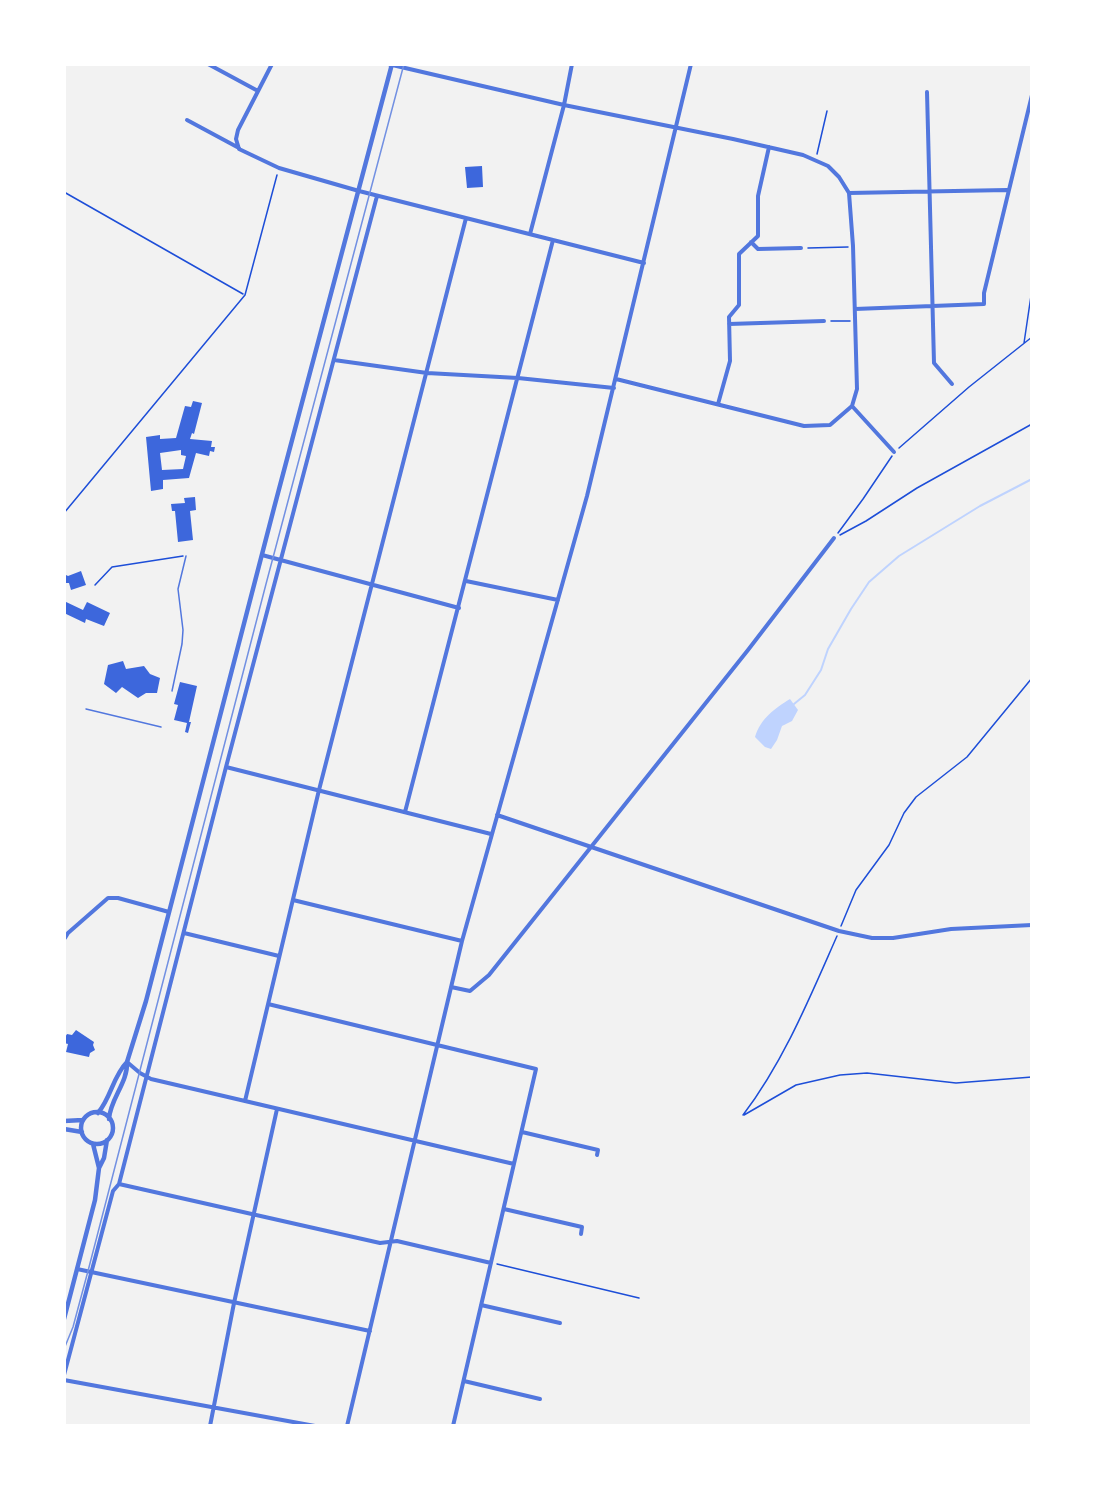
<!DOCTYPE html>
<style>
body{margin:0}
#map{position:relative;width:1096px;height:1490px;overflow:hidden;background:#f2f2f2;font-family:"Source Serif 4",serif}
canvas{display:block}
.frame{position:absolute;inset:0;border:66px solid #fff;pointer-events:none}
</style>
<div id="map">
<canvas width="1096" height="1490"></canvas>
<div class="frame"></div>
</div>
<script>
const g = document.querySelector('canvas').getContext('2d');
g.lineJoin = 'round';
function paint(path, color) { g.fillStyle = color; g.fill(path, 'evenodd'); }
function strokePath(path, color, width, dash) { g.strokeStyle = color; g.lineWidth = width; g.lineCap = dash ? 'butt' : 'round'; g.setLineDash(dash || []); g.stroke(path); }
paint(new Path2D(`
 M790,699L798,710L792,721L782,726L777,740L771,749L765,747L755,737C761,718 774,709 790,699Z`), '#bfd3fe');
strokePath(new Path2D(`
 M794,704L805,695L821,670L828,649L851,609L869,582L899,556L980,506L1032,479`), '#bfd3fe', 2);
paint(new Path2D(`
 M482,166L483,187L467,188L465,167Z
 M193,401L202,403L194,434L192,433L190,439L212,441L211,447H215L214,452L210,451L209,456L196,453L189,478L163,480V489L151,491L146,437L160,435V439L176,438L185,406L191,407ZM181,450V455L186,456L183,469L162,470L160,453Z
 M195,497L196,510L190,511L193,540L178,542L175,511H172L171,504L185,503L184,498Z
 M81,571L86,585L71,590L69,583H64V574L68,576Z
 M64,601L83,610L87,602L110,613L104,626L86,619L85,623L64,613Z
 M123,661L126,669L144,666L150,674L160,678L157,693H146L138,698L122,687L116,693L104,684L108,665Z
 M180,682L197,686L189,722H191L188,733L185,732L187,723L174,720L178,705L174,704Z
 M76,1030L94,1042L93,1045L95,1050L90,1053L89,1057L66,1052L68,1044L64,1043V1039L67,1034L72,1035Z`), '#3d67dc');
strokePath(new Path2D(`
 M817,154L827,111
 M64,192L243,294
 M808,248L848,247
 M831,321H850
 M1024,343L1032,289
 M899,448L969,387L1032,337
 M64,513L245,295L277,175
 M838,533L863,499L892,456
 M840,535L866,521L917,488L1032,424
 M95,585L112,567L183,556
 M841,926L856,890L889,845L904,813L916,797L967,757L1032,678
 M743,1115C784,1061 810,997 837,936
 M744,1115L796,1085L840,1075L867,1073L956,1083L1032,1077
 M497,1264L639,1298`), '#1d4ed8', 1.5);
strokePath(new Path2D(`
 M172,691L182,644L183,630L178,589L186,556
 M86,709L161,727`), '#5277de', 1.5);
strokePath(new Path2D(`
 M208,64L258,91
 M272,64L238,130L236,139L239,149L279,168L359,191L644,263
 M388,64L564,105L733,139L803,155L828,166L839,177L849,193L853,246L857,389L852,406L830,425L804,426L616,379
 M927,92L934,363L952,384
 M187,120L239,148
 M849,193L1007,190
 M530,234L564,105L572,64
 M751,242L758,249L801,248
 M855,309L984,304V293L1032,95
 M729,324L824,321
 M334,360L427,373L518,378L614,388
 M718,404L730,361L729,317L739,305V254L758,236V196L769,147
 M852,406L894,452
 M262,555L459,608
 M466,581L558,600
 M226,767L491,834
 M405,812L553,240
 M497,815L839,931L872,938H893L951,929L1032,925
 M293,900L462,941
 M184,933L279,956
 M65,938L68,933L108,898H118L169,912
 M451,987L470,991L489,975L748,650L834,538
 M268,1004L536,1069L453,1426
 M127,1062L140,1073L151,1079L514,1164
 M245,1101L319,790L466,218
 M522,1132L598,1150L597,1155
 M119,1184L380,1243L397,1241L491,1263
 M504,1209L582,1227L581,1234
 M77,1269L370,1331
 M481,1305L560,1323
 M64,1375L113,1191L119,1184L226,767L377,196
 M64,1380L315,1426
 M464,1381L540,1399
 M210,1426L234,1303L277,1109
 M347,1426L462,941L587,496L691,64`), '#5277de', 4);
strokePath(new Path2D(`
 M81 1128a16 16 0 1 1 32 0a16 16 0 1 1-32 0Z
 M98,1113C111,1098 113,1076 127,1062
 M109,1119C110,1099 128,1083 127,1062L146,1001L274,508L392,64
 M64,1121L83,1120
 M64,1129L82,1132
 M93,1144L99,1168
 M64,1319L95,1200L99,1168L104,1158L107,1140`), '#5277de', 4.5);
strokePath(new Path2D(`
 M64,1349L73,1327L88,1271L266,584L404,64`), '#7290e2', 1.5);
</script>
